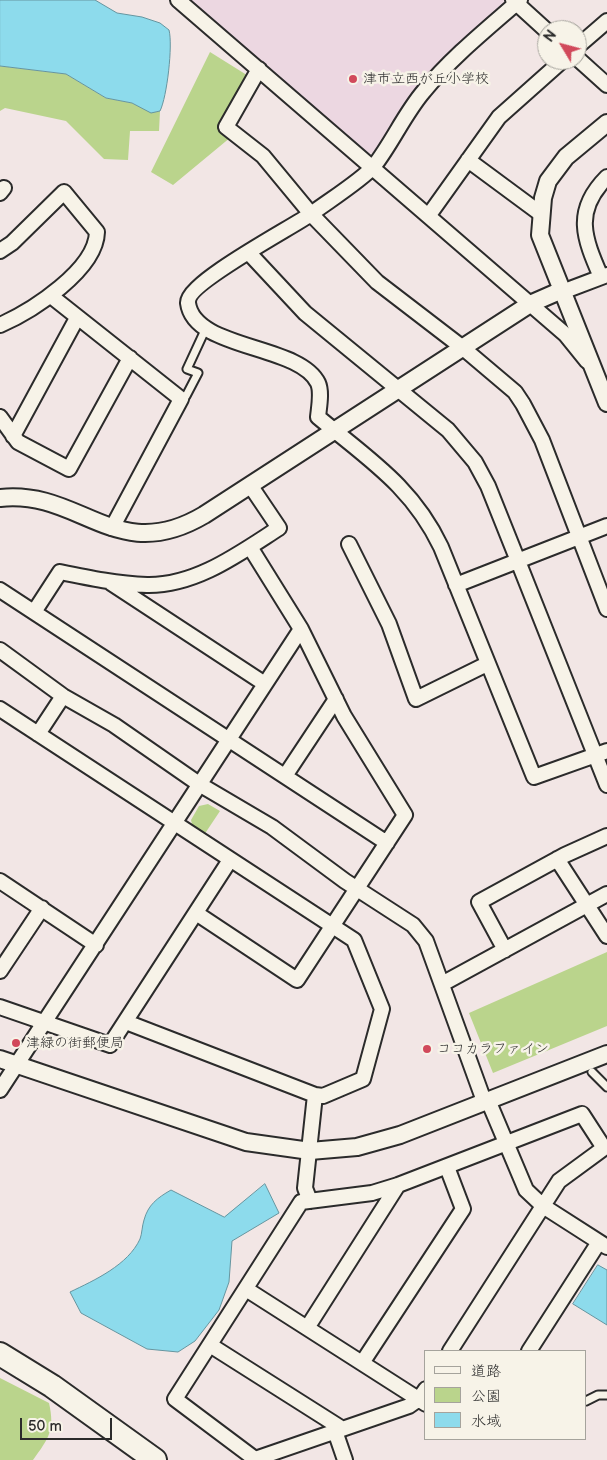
<!DOCTYPE html>
<meta charset="utf-8">
<style>
body{margin:0}
#map{position:relative;width:607px;height:1460px;overflow:hidden;background:#f2e6e5;font-family:"Balsamiq Sans","Klee One",sans-serif}
canvas{display:block}
.legend{position:absolute;left:424px;top:1350px;width:162px;height:90px;box-sizing:border-box;background:#f7f3e8;border:1px solid #a5a39c;margin:0;padding:6px 9px;list-style:none;font-size:15px;color:#2b2b2b}
.legend li{display:flex;align-items:center;gap:10px;height:25px}
.legend b{width:25px;border:1px solid #a5a39c}
.north{position:absolute;left:537px;top:20px;width:50px;height:50px;box-sizing:border-box;background:#f7f3e8;border:1px solid #a5a39c;border-radius:50%;rotate:307deg;font-size:14px;font-weight:700;line-height:20px;text-align:center;color:#2b2b2b}
.north::after{content:'';display:block;margin:auto;width:18px;height:22px;background:#d1495b;clip-path:polygon(50% 0,100% 100%,50% 72%,0 100%)}
.scale{position:absolute;left:20px;top:1418px;width:92px;height:22px;box-sizing:border-box;border:2px solid #2b2b2b;border-top:0;padding-left:6px;font-size:15px;line-height:18px;white-space:nowrap;color:#2b2b2b;-webkit-text-stroke:4px #f7f3e8;paint-order:stroke}
</style>
<div id="map">
<canvas width="607" height="1460"></canvas>
<ul class="legend">
<li><b style="height:6px;background:#f7f3e8"></b>道路</li>
<li><b style="height:14px;background:#bad48c"></b>公園</li>
<li><b style="height:14px;background:#8ddbec"></b>水域</li>
</ul>
<div class="north">N</div>
<div class="scale">50 m</div>
</div>
<script>
const g = document.querySelector('canvas').getContext('2d');
g.lineJoin = 'round';
function paint(path, color) { g.fillStyle = color; g.fill(path, 'evenodd'); }
function strokePath(path, color, width, dash) { g.strokeStyle = color; g.lineWidth = width; g.lineCap = dash ? 'butt' : 'round'; g.setLineDash(dash || []); g.stroke(path); }
function label(font, color, halo, rows, align = 'center') {
  g.font = font + ' "Balsamiq Sans","Klee One",sans-serif'; g.lineWidth = 5; g.setLineDash([]); g.textBaseline = 'middle'; g.strokeStyle = halo; g.fillStyle = color; for (const [text, x, y, turn = 0] of rows) {
    g.save(); g.translate(x, y); g.rotate((+turn || 0) * Math.PI / 180); g.textAlign = isNaN(turn) ? turn : align; if (halo) g.strokeText(text, 0, 0); g.fillText(text, 0, 0); g.restore();
  }
}
paint(new Path2D(`
 M188,0H504L503,6L439,64L414,94L374,153L367,154Z`), '#ecd7e1');
paint(new Path2D(`
 M210,52L250,77L231,137L173,185L151,172Z
 M0,66L66,74L106,98L132,103L151,112L160,111L159,131H130L128,160L104,159L66,121L5,108L0,111Z
 M208,804L220,811L204,835L193,828L191,820L199,806Z
 M607,952V1026L493,1073L469,1013Z
 M0,1378L49,1403C55,1430 49,1438 33,1460H0Z`), '#bad48c');
const water = new Path2D(`
 M0,0H95L117,13L142,17L160,23L169,30C173,45 167,97 160,111L151,113L132,103L106,98L66,74L0,66Z
 M265,1184L279,1213L232,1241L229,1282L219,1310L195,1341L178,1352L147,1349L81,1313L70,1292C95,1280 128,1265 140,1239C142,1234 142,1226 144,1220C148,1205 157,1198 171,1190L224,1217Z
 M598,1265L607,1270V1325L573,1304Z`);
paint(water, '#8ddbec');
strokePath(water, '#66959f', 1);
const service = new Path2D(`
 M181,399L186,396L198,373L187,369L206,328
 M592,1072L607,1087
 M586,1401L598,1395H607`);
const minor = new Path2D(`
 M178,0L566,335L587,361
 M513,0L547,31
 M520,0C487,29 452,57 424,91C405,113 392,143 374,166C362,180 327,202 311,214C291,228 186,283 188,303C194,350 299,344 318,383C322,392 319,407 318,417C368,459 412,486 441,547L534,777L607,751
 M577,47L607,21
 M577,58L607,85
 M259,69L226,127L263,156L311,214L377,282L463,348L515,392L523,404L542,440L607,609
 M468,160L541,214
 M0,193L4,188
 M429,215L499,117L563,60
 M0,251L12,243L64,192L97,232C96,270 32,311 0,325
 M249,253L305,313L448,430L475,462L488,486L518,561L607,785
 M601,277C584,238 573,211 607,177
 M562,292L607,275
 M51,296L181,399L112,528
 M0,417L18,442L69,469L130,358
 M13,436L77,318
 M349,544L389,624L416,699L487,664
 M250,547L301,629
 M111,583L265,684
 M456,585L607,526
 M0,590L387,843
 M34,612L60,572C89,578 118,584 147,585C196,586 240,553 279,528L250,485
 M0,650L63,696L114,725L199,784L272,827L345,881L413,925L426,941L484,1101
 M0,709L354,940L382,1009L363,1079L323,1096L315,1095L126,1022
 M38,734L63,696
 M285,776L336,699
 M557,859L607,936
 M0,881L96,945
 M505,950L479,902L565,855L607,836
 M0,971L42,908
 M442,984L607,894
 M0,1007L110,1045L230,860
 M0,1090L301,629L344,716L405,815L297,980L196,913
 M488,1100L526,1190L543,1206L607,1247
 M310,1201L305,1188L315,1095
 M246,1289L426,1404
 M307,1328L398,1185
 M210,1345L341,1428
 M529,1351L599,1242
 M362,1363L463,1209L447,1167
 M426,1389L419,1399L409,1406L255,1459L175,1399L301,1202L372,1193L398,1185L582,1114L604,1148L559,1181L450,1351
 M335,1431L345,1460`);
const tertiary = new Path2D(`
 M607,123L566,157L548,181L543,198L540,235L607,403
 M0,498C81,489 116,567 204,515L530,304L562,290
 M0,1059L246,1142L310,1151L357,1147L400,1135L607,1054`);
const trunk = new Path2D(`
 M0,1354L52,1386L155,1460`);
strokePath(service, '#2b2b2b', 11);
strokePath(minor, '#2b2b2b', 18);
strokePath(tertiary, '#2b2b2b', 20);
strokePath(trunk, '#2b2b2b', 26);
strokePath(service, '#f7f3e8', 7);
strokePath(minor, '#f7f3e8', 14);
strokePath(tertiary, '#f7f3e8', 16);
strokePath(trunk, '#f7f3e8', 22);
for (const [x, y, r, color] of [
 [353,79,5,"#d1495b"],
 [16,1043,5,"#d1495b"],
 [427,1049,5,"#d1495b"]
]) { const dot = new Path2D(); dot.arc(x, y, r, 0, 2 * Math.PI); g.fillStyle = color; g.fill(dot); strokePath(dot, '#f7f3e8', 2); }
label('14px', '#2b2b2b', '#f7f3e8', [
 ["津市立西が丘小学校",363,79],
 ["津緑の街郵便局",26,1043],
 ["ココカラファイン",437,1049]
], 'left');
</script>
